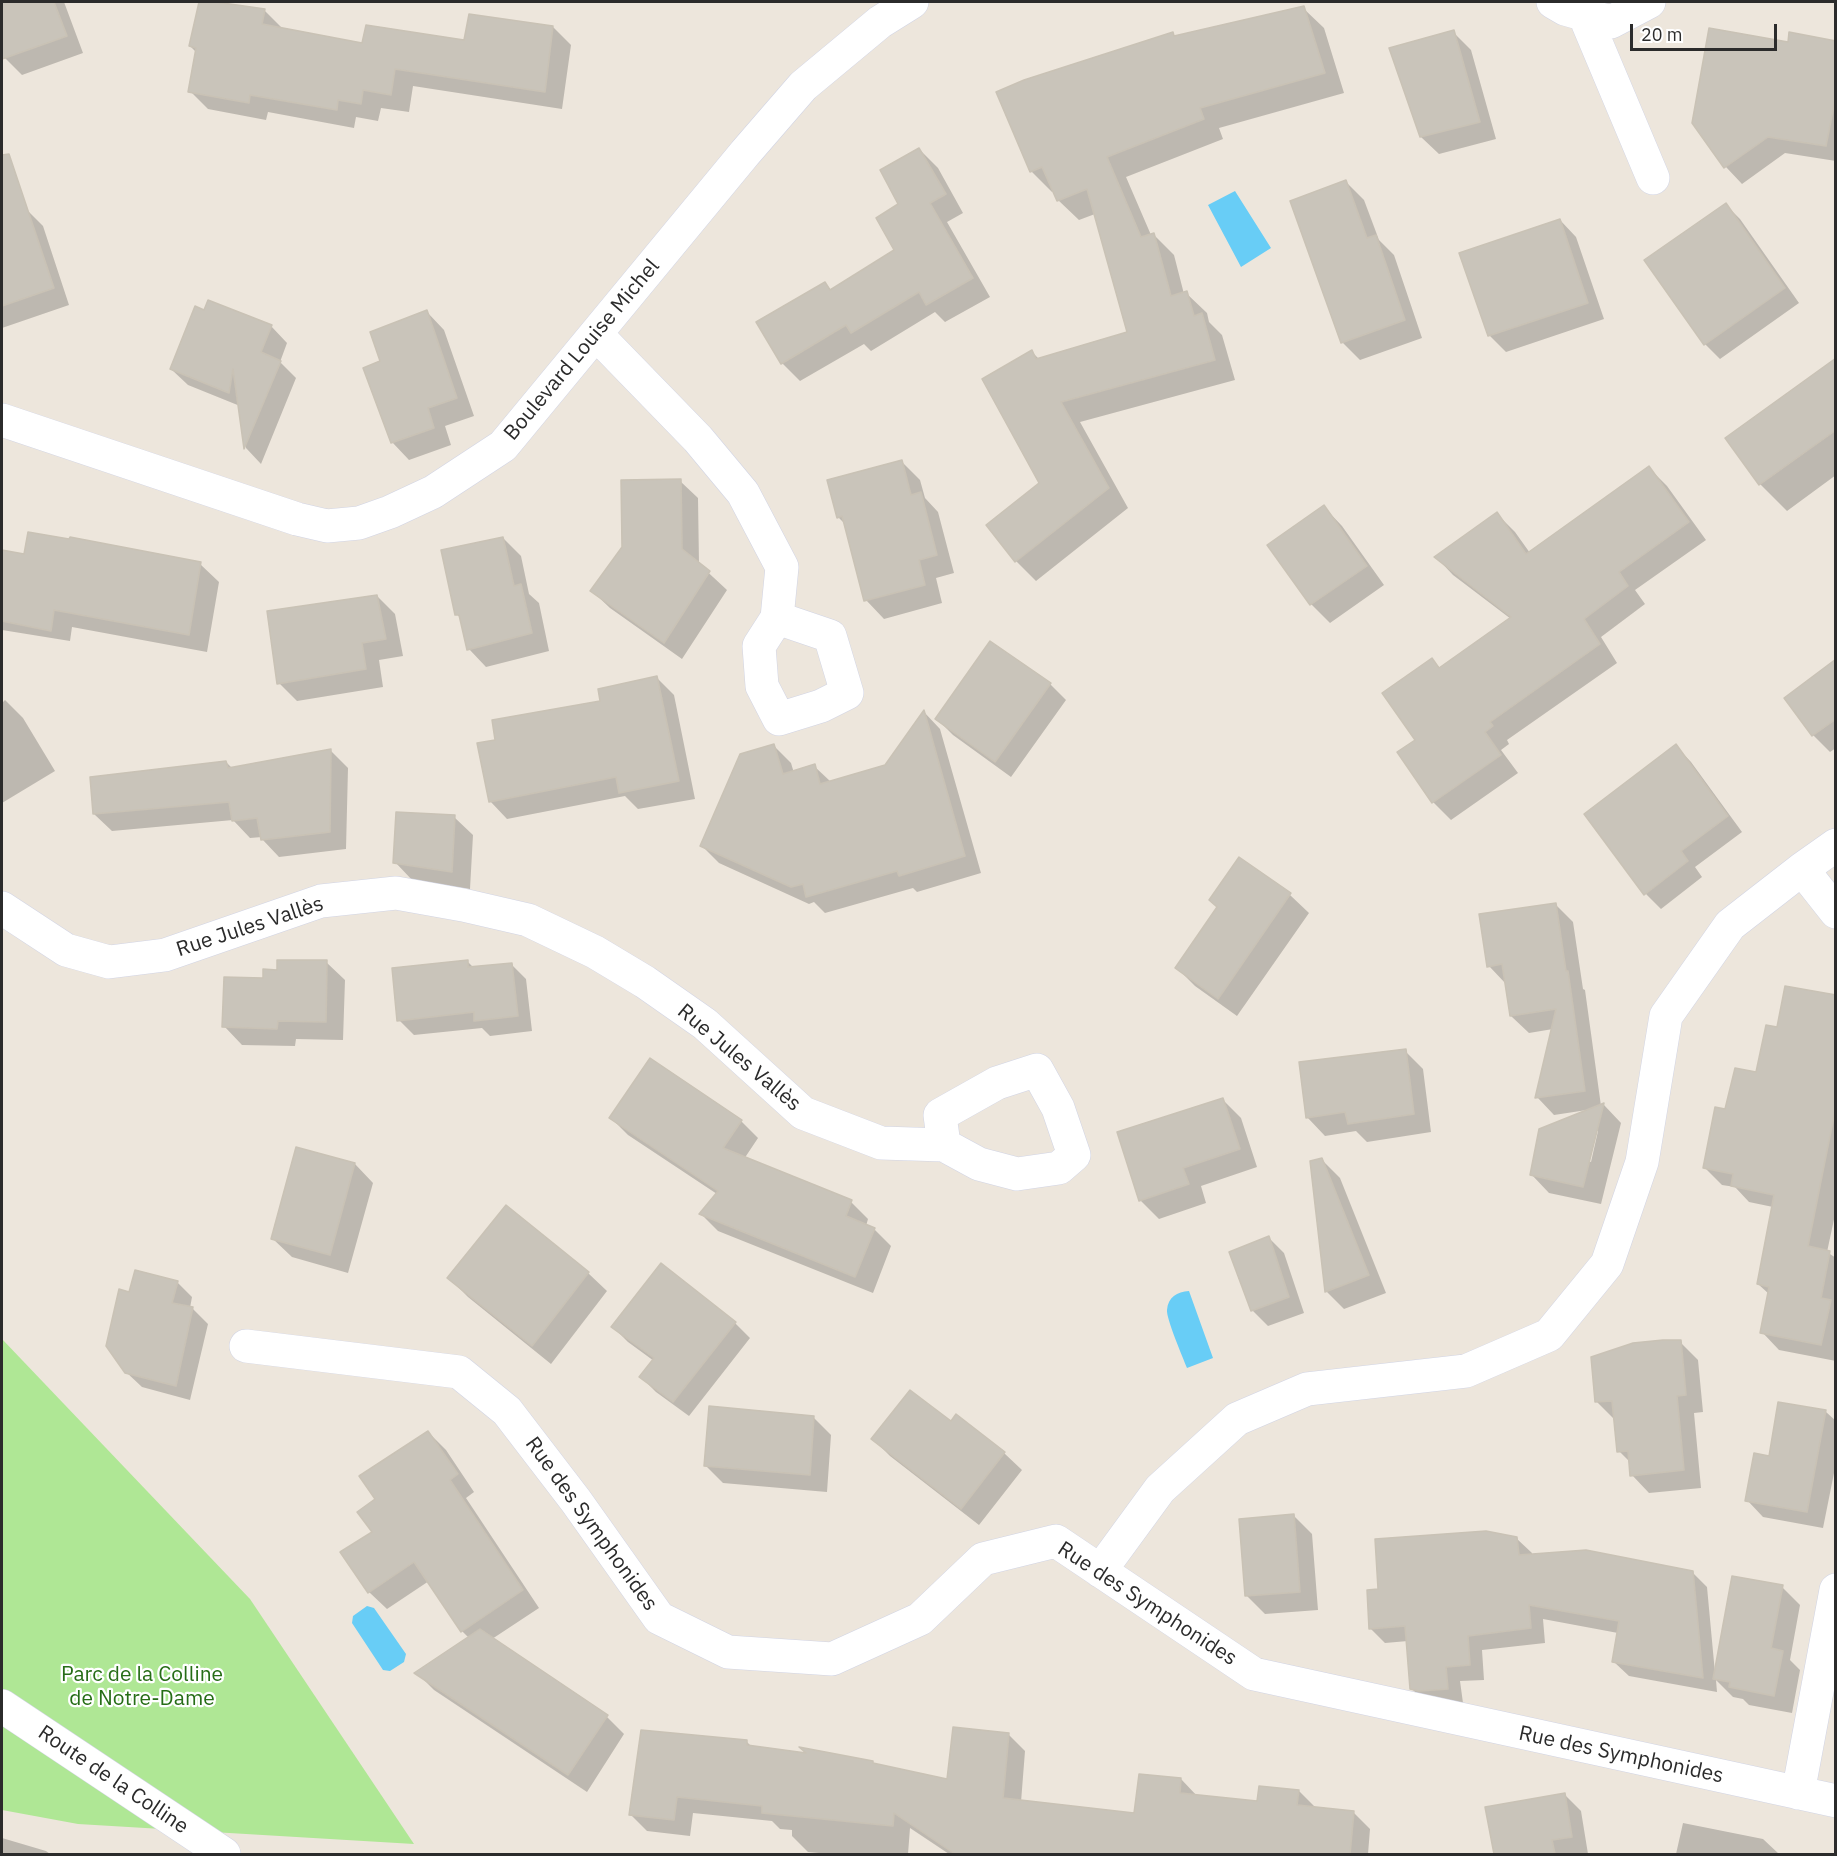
<!DOCTYPE html>
<meta charset="utf-8">
<style>
body{margin:0}
#map{position:relative;width:1837px;height:1856px;overflow:hidden;background:#ede6dc;font-family:"IBM Plex Sans",sans-serif}
canvas{display:block}
.frame{position:absolute;inset:0;border:3px solid #2b2b2b;pointer-events:none}
.scale{position:absolute;left:1630px;top:24px;width:147px;height:27px;box-sizing:border-box;border:3px solid #2b2b2b;border-top:0;padding-left:8px;font-size:18px;line-height:21px;white-space:nowrap;color:#2b2b2b;-webkit-text-stroke:4px #fff;paint-order:stroke}
</style>
<div id="map">
<canvas width="1837" height="1856"></canvas>
<div class="frame"></div>
<div class="scale">20 m</div>
</div>
<script>
const g = document.querySelector('canvas').getContext('2d');
g.lineJoin = 'round';
function paint(path, color) { g.fillStyle = color; g.fill(path, 'evenodd'); }
function strokePath(path, color, width, dash) { g.strokeStyle = color; g.lineWidth = width; g.lineCap = dash ? 'butt' : 'round'; g.setLineDash(dash || []); g.stroke(path); }
function label(font, color, halo, rows, align = 'center') {
  g.font = font + ' "IBM Plex Sans",sans-serif'; g.lineWidth = 4.5; g.setLineDash([]); g.textBaseline = 'middle'; g.strokeStyle = halo; g.fillStyle = color; for (const [text, x, y, turn = 0] of rows) {
    g.save(); g.translate(x, y); g.rotate((+turn || 0) * Math.PI / 180); g.textAlign = isNaN(turn) ? turn : align; if (halo) g.strokeText(text, 0, 0); g.fillText(text, 0, 0); g.restore();
  }
}
paint(new Path2D(`
 M2,1339L250,1599L414,1844L78,1824L2,1810Z`), '#afe795');
paint(new Path2D(`
 M1235,191L1271,248L1241,267L1208,205Z
 M1189,1291L1213,1358L1187,1368C1183,1358 1166,1318 1167,1310C1168,1297 1177,1292 1189,1291Z
 M367,1606L374,1608L406,1654L404,1662L390,1671L383,1670L352,1623L353,1616Z`), '#68cdf6');
paint(new Path2D(`
 M2,2H64L83,53L22,75L4,57L2,49Z
 M200,2L264,10L282,28L364,44L466,42L553,27L571,45L562,109L413,86L409,112L381,108L378,121L356,117L354,128L268,112L266,120L208,109L190,91L197,53L190,46Z
 M1303,8L1324,28L1344,93L1219,128L1223,139L1126,177L1151,235H1154L1174,255L1184,294L1186,293L1207,313L1209,322L1222,335L1235,380L1080,422L1128,508L1036,581L1016,561L1041,483L1032,352L1039,359L1129,333L1095,214L1079,220L1058,200L1054,191L1052,192L1031,171L1172,34L1176,38Z
 M1453,32L1471,50L1496,139L1439,154L1421,137Z
 M1836,52V161L1785,153L1742,184L1726,167L1694,123Z
 M919,149L938,168L963,213L947,222L990,297L945,322L935,312L871,351L864,344L800,381L782,363L825,283L832,291L896,250L900,204Z
 M1346,182L1364,200L1379,240L1394,255L1422,338L1360,360L1342,342Z
 M1726,205L1740,219L1799,303L1720,359L1705,344Z
 M26,209L43,226L69,305L2,328V217Z
 M1560,220L1576,237L1604,319L1506,352L1489,335Z
 M205,312L271,326L287,343L280,362L296,378L261,464L246,448L240,406L188,385L171,369Z
 M427,312L444,330L474,416L445,426L451,445L409,460L392,442L382,362Z
 M1836,360V475L1787,511L1760,484Z
 M902,462L920,480L925,498L938,512L954,573L936,578L942,603L884,619L866,600L846,525L838,517Z
 M1649,468L1667,486L1706,540L1635,590L1645,604L1601,637L1617,663L1507,740L1509,744L1501,750L1518,773L1451,820L1433,802L1399,753L1417,741L1432,660L1441,669L1511,619L1453,575L1436,557L1497,514L1515,532L1530,553Z
 M680,481L698,498L699,564L727,590L682,659L610,608L592,591Z
 M1324,507L1342,526L1384,585L1330,623L1311,604L1269,546Z
 M503,538L521,556L529,594L539,603L549,651L486,667L469,649L461,619L457,614Z
 M2,551L25,556L200,564L219,582L207,652L72,627L70,641L2,630Z
 M377,596L395,614L403,656L379,660L383,687L297,701L279,683Z
 M1836,661V748L1830,752L1813,735Z
 M656,677L674,695L695,799L638,809L625,796L507,819L490,801L496,742L602,702Z
 M1050,684L1066,700L1011,777L953,735L937,719Z
 M5,700L23,718L55,771L2,803V703Z
 M924,712L940,729L981,873L917,892L913,888L825,913L814,902L809,904L719,863L702,846L774,746L791,763L794,773L814,766L831,782L886,766Z
 M1676,746L1691,762L1742,832L1695,867L1702,877L1661,909L1646,894L1586,815Z
 M331,751L348,768L346,849L279,857L262,839V837L250,838L233,820L112,831L94,814L226,762L232,768Z
 M454,817L473,835L470,889L413,881L395,862Z
 M1240,859L1290,895L1309,913L1237,1016L1195,986L1177,968L1219,908Z
 M1555,904L1573,922L1583,989L1585,990L1601,1106L1604,1105L1621,1123L1601,1204L1549,1193L1531,1174L1587,1110L1554,1115L1537,1097L1553,1029L1529,1033L1511,1016L1506,984L1489,966ZM1595,1131H1598L1591,1162L1588,1161Z
 M467,961L474,968L511,964L526,979L532,1031L490,1036L482,1028L414,1035L399,1020Z
 M326,962L345,980L343,1040L296,1039L295,1046L242,1045L224,1026L264,979L279,971Z
 M1836,997V1210L1827,1252L1836,1258V1361L1779,1350L1762,1332L1769,1294L1758,1284L1773,1207L1749,1202L1735,1187L1722,1185L1705,1168L1726,1111L1758,1074L1778,1029Z
 M1405,1051L1423,1069L1431,1132L1367,1142L1356,1131L1325,1136L1307,1117Z
 M1222,1099L1241,1118L1257,1167L1201,1186L1206,1203L1159,1219L1140,1200Z
 M611,1118L741,1121L758,1138L744,1159L851,1202L868,1219L866,1226L874,1229L891,1246L873,1293L718,1231L701,1214L717,1194L628,1135Z
 M297,1149L355,1164L373,1183L348,1273L292,1257L273,1239Z
 M1322,1160L1340,1178L1386,1293L1344,1309L1326,1291Z
 M1269,1238L1284,1253L1304,1313L1268,1326L1252,1310Z
 M661,1265L735,1323L750,1338L689,1416L656,1392L641,1377L654,1361L628,1342L613,1327Z
 M588,1273L607,1291L551,1364L468,1297L449,1278Z
 M177,1282L192,1297L190,1308L193,1309L208,1324L190,1400L142,1387L126,1372L131,1294Z
 M1680,1342L1698,1360L1703,1412L1694,1413L1701,1488L1649,1493L1632,1475L1631,1463L1619,1451L1615,1420L1597,1402Z
 M1779,1404L1826,1412L1836,1421V1463L1823,1528L1763,1517L1747,1500L1770,1457Z
 M813,1417L831,1435L827,1492L723,1483L705,1465Z
 M951,1424L1004,1453L1022,1470L979,1525L890,1456L873,1439Z
 M428,1432L446,1450L474,1492L466,1498L539,1608L492,1639L607,1717L624,1734L587,1792L434,1690L417,1673L469,1638L462,1631L429,1581L387,1609L369,1592L377,1500Z
 M1294,1516L1312,1534L1318,1610L1265,1614L1246,1595Z
 M1516,1538L1532,1553V1556L1692,1572L1707,1587L1715,1673L1782,1587L1800,1605L1790,1660L1800,1670L1792,1713L1749,1705L1743,1699L1733,1697L1716,1680L1717,1692L1629,1676L1614,1662L1618,1633L1543,1619L1545,1643L1482,1650L1484,1680L1460,1681L1463,1703H1426L1411,1688L1408,1641L1385,1643L1370,1628L1380,1590Z
 M1009,1735L1025,1751L1021,1802L1136,1815L1181,1779L1198,1797L1259,1803L1299,1791L1315,1807L1354,1813L1370,1829L1368,1854H949L910,1828L908,1854H830L808,1852L792,1836V1830L780,1829L772,1821L693,1813L690,1836L647,1831L631,1815L747,1742L753,1748L874,1765L949,1780Z
 M1564,1794L1581,1811L1588,1854H1495L1487,1808Z
 M1683,1823L1763,1839L1779,1854H1676Z
 M2,1838L46,1851L50,1854H2Z`), '#0003');
const building = new Path2D(`
 M2,2H54L67,36L2,59Z
 M199,2H216L265,9L262,24L362,43L366,25L464,40L469,14L553,26L545,92L395,69L391,95L363,90L361,104L338,100L337,110L250,95L249,103L188,92L196,48L189,46Z
 M1304,6L1325,73L1200,108L1204,119L1107,157L1141,237L1154,233L1171,296L1187,291L1194,316L1202,313L1215,360L1061,402L1109,488L1015,562L986,525L1039,483L982,379L1032,350L1036,359L1127,332L1087,189L1057,201L1042,167L1030,172L996,92L1024,80L1173,32L1174,36Z
 M1709,28L1788,42L1789,32L1836,41V95L1826,146L1768,137L1724,168L1692,123Z
 M1454,30L1480,122L1420,137L1389,48Z
 M919,148L946,194L930,203L973,278L926,305L919,292L851,333L846,325L781,364L756,322L825,282L830,290L894,250L876,218L898,204L880,170Z
 M9,154L54,288L2,306V155Z
 M1346,180L1367,238L1376,235L1405,320L1341,343L1290,201Z
 M1726,203L1785,288L1704,345L1644,260Z
 M1560,219L1588,303L1488,336L1459,253Z
 M208,300L272,325L261,352L281,361L244,449L233,369L229,393L170,369L195,306L204,310Z
 M427,310L457,398L428,408L434,428L391,443L363,368L380,361L370,332Z
 M1836,358V430L1759,485L1725,438Z
 M902,460L911,495L921,492L937,555L919,560L925,585L864,601L842,516L837,518L827,480Z
 M1649,466L1689,522L1619,572L1628,586L1584,619L1600,644L1490,722L1493,726L1485,732L1501,755L1432,803L1397,752L1415,740L1382,693L1432,658L1439,668L1511,617L1434,557L1497,512L1526,554Z
 M681,479L682,549L710,571L664,643L590,591L622,547L621,480Z
 M1324,505L1367,566L1310,605L1267,545Z
 M28,532L69,539L70,537L201,562L189,635L54,610L51,631L2,621V550L24,554Z
 M503,537L514,586L521,584L532,633L467,650L459,615H455L441,550Z
 M377,595L386,639L362,643L366,669L277,684L267,611Z
 M990,641L1051,683L995,762L935,719Z
 M1836,659V719L1812,736L1784,698Z
 M657,676L679,781L619,793L616,777L489,802L477,743L495,740L492,720L600,701L598,689Z
 M924,710L965,856L899,876L897,871L806,897L803,884L791,887L700,846L740,754L774,744L783,774L815,764L820,784L885,765Z
 M1676,744L1728,816L1681,851L1688,861L1644,895L1584,814Z
 M331,749L330,832L261,840L257,818L232,821L229,802L93,814L90,777L226,761L228,768Z
 M396,812L455,815L452,872L393,863Z
 M1239,857L1291,893L1218,999L1175,968L1217,907L1209,900Z
 M1556,903L1566,971H1568L1585,1091L1535,1098L1556,1009L1510,1016L1502,964L1487,967L1479,914Z
 M277,960H327L326,1022L278,1021L277,1029L222,1027L224,977L263,978V969L277,970Z
 M468,960V967L512,963L518,1016L474,1021V1012L397,1021L392,968Z
 M1785,986L1836,995V1106L1808,1246L1830,1251L1821,1298L1831,1300L1821,1345L1760,1333L1769,1287L1757,1284L1774,1195L1731,1186L1733,1174L1703,1168L1715,1107L1725,1109L1735,1068L1756,1072L1766,1025L1777,1027Z
 M1406,1049L1414,1114L1348,1124L1345,1112L1306,1118L1299,1062Z
 M650,1058L742,1120L723,1148L852,1200L846,1216L875,1228L855,1277L699,1214L718,1191L609,1118Z
 M1223,1098L1240,1149L1183,1168L1189,1184L1139,1201L1117,1132Z
 M1604,1103L1583,1187L1530,1175L1539,1129Z
 M296,1147L355,1163L330,1255L271,1239Z
 M1322,1158L1369,1275L1325,1292L1310,1161Z
 M506,1205L589,1272L532,1346L447,1278Z
 M1269,1236L1289,1297L1251,1311L1229,1252Z
 M661,1263L736,1322L673,1402L639,1377L654,1358L611,1327Z
 M135,1270L178,1281L172,1303L193,1307L176,1386L125,1373L106,1346L119,1289L129,1292Z
 M1663,1340H1681L1686,1395L1677,1396L1684,1470L1630,1476L1628,1451L1617,1452L1612,1401L1595,1402L1591,1357L1633,1343Z
 M910,1390L951,1421L956,1414L1005,1452L961,1509L871,1439Z
 M1778,1402L1826,1410L1807,1512L1745,1501L1754,1453L1769,1456Z
 M709,1406L814,1416L810,1475L704,1466Z
 M428,1431L458,1474L450,1480L523,1590L461,1632L414,1562L368,1593L340,1552L372,1532L357,1512L375,1499L359,1476Z
 M1294,1514L1300,1592L1245,1596L1239,1519Z
 M1486,1531L1517,1537L1519,1555L1586,1550L1693,1571L1703,1678L1612,1662L1619,1621L1529,1605L1531,1628L1468,1636L1470,1665L1446,1667L1448,1689L1419,1691L1410,1689L1405,1626L1369,1629L1367,1590L1378,1589L1375,1539Z
 M1732,1576L1783,1585L1771,1648L1783,1651L1774,1696L1729,1687L1730,1682L1713,1679Z
 M480,1629L608,1715L568,1775L414,1673Z
 M953,1727L1009,1733L1003,1798L1134,1813L1139,1774L1181,1778L1180,1793L1257,1801L1259,1786L1299,1790L1297,1805L1354,1811L1350,1854H955L894,1813L893,1826L762,1813V1806L677,1797L674,1820L629,1815L641,1730L747,1740V1745L806,1753L799,1747L873,1761V1763L947,1779Z
 M1565,1793L1572,1837L1552,1840L1555,1854H1494L1485,1807Z`);
paint(building, '#c9c4ba');
strokePath(building, '#c9c2b5', 1.5);
const street = new Path2D(`
 M1553,2L1565,9L1611,22L1649,2
 M1584,14L1653,178
 M596,334L698,439L743,493L782,567L777,618L759,646L762,686L779,719L821,706L847,693L830,636L777,618
 M2,420L297,519L327,526L359,523L390,512L433,492L503,446L745,153L803,86L880,22L912,2
 M1802,869L1836,912
 M2,908L66,950L109,962L165,955L321,901L396,893L463,905L528,920L595,952L645,982L705,1024L803,1113L881,1143L944,1145L979,1164L1017,1174L1059,1168L1074,1155L1058,1108L1037,1070L997,1083L940,1115L944,1145
 M246,1346L459,1372L507,1411L576,1501L659,1618L728,1652L832,1659L920,1619L983,1559L1056,1541L1254,1674L1836,1801
 M1100,1571L1160,1489L1237,1419L1307,1389L1466,1371L1549,1335L1607,1264L1642,1162L1666,1016L1730,925L1802,869L1836,845
 M2,1706L224,1854
 M1798,1793L1836,1590`);
strokePath(street, '#d1d4e4', 34);
strokePath(street, '#fff', 33);
label('21px', '#2b2b2b', '#fff', [
 ["Boulevard Louise Michel",582,350,-50],
 ["Rue Jules Vallès",250,927,-18],
 ["Rue Jules Vallès",739,1058,40],
 ["Rue des Symphonides",591,1524,54],
 ["Rue des Symphonides",1147,1604,33],
 ["Rue des Symphonides",1621,1755,12],
 ["Route de la Colline",113,1780,34]
]);
label('21px', '#266d16', '#fff', [
 ["Parc de la Colline",142,1675],
 ["de Notre-Dame",142,1699]
]);
</script>
